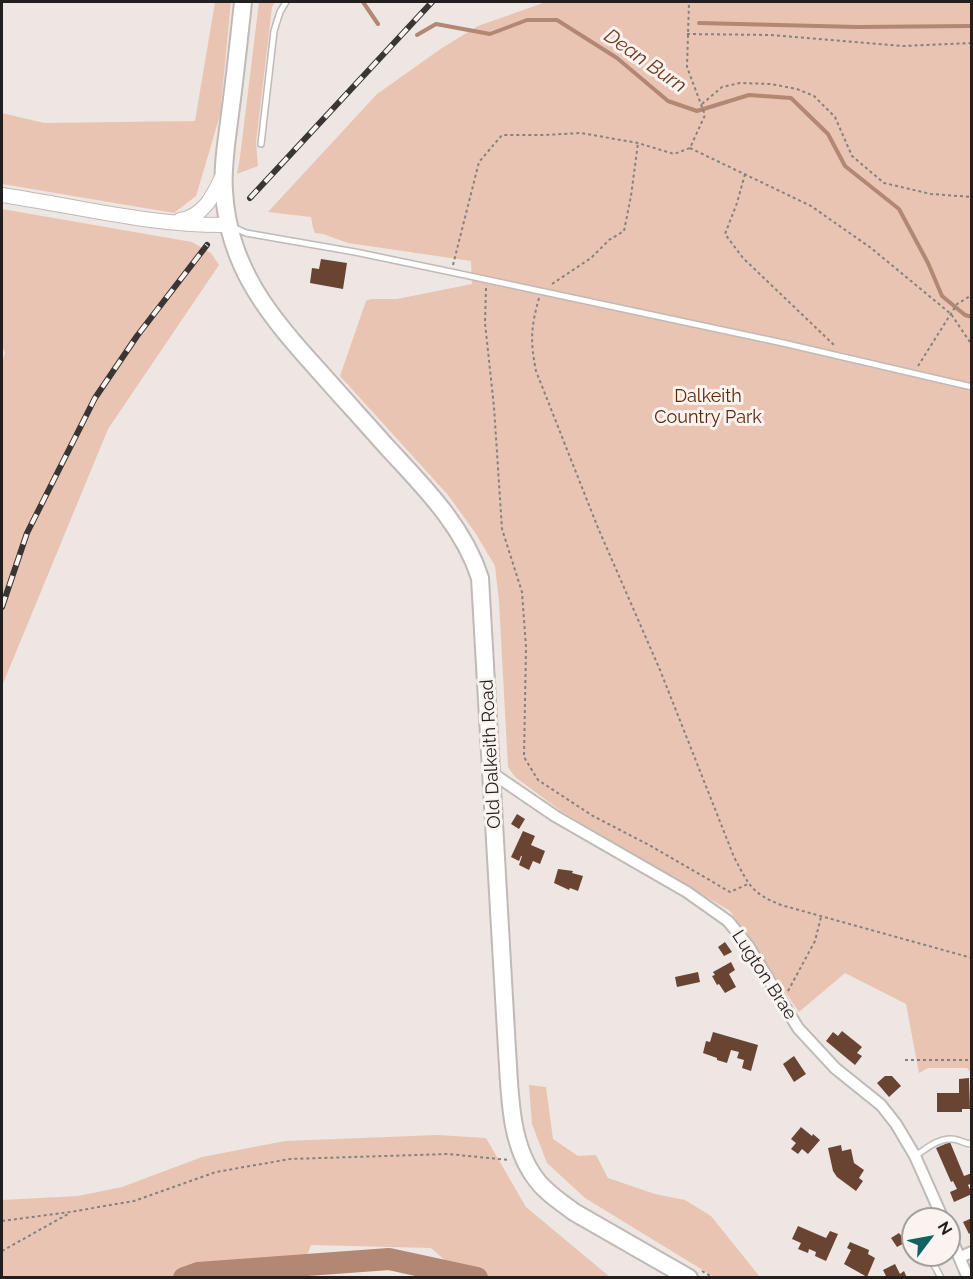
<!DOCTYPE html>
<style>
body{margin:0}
#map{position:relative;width:973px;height:1279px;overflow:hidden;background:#ede6e2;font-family:Raleway,sans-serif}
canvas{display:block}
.frame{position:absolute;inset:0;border:3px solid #221f1e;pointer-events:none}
.north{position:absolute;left:901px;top:1207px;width:60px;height:60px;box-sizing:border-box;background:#faf3f0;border:2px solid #a49e9c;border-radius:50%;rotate:58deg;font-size:16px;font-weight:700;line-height:24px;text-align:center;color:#221f1e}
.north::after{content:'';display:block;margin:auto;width:21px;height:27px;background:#126263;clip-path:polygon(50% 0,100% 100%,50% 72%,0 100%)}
</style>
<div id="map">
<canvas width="973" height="1279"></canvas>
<div class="frame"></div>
<div class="north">N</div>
</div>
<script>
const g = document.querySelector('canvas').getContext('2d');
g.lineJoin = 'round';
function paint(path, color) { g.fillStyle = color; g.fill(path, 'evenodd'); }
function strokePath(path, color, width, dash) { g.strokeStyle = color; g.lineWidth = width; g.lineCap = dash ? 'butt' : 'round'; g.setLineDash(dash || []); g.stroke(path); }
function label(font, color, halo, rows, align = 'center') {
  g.font = font + ' Raleway,sans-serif'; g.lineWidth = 6; g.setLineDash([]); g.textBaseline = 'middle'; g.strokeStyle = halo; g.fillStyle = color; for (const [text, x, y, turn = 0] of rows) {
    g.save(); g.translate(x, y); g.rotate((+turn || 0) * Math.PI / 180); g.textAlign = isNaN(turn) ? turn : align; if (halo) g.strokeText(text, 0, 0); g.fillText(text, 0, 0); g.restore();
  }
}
paint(new Path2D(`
 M215,2H231L220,115L196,196L174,213L2,184V113L44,123L195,121Z
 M259,2H275L272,7L256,143L258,166L237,174L240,157Z
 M546,2H971V1073L967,1068H928L919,1073L906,1004L845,973L799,1012L730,911L561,811L515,777L508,767L499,602L495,566L476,534L448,495L340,376L366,301L371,299H397L472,284L471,261L348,243L323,234L315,233L313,228L311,217L268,212L377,94L442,48L478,26Z
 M2,209L192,242L211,253L219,265L108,429L2,686V362L5,353L2,346Z
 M529,1085L546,1087L553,1139L578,1156L596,1155L608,1178L655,1194L685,1200L711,1216L760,1277H714L585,1198L547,1163L532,1124Z
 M437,1135L486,1138L526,1207L610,1277H464L431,1248L311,1245L299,1277H2V1200L78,1196L122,1187L202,1157L285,1141Z`), '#eac4b2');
strokePath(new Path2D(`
 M363,2L378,24
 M699,23L857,27L972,26
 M417,35L436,24L490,34L527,20H557L617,58L668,101L697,111L749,95L791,98L828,134L845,166L899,209L928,263L942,296L965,315L972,317`), '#b28773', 4);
strokePath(new Path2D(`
 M184,1278L198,1273L389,1259L477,1278`), '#b28773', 22);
paint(new Path2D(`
 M321,259L347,263L343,289L310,283L312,268L319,269Z
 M517,814L525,819L519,829L511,824Z
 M523,831L535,836L531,845L545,851L540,864L533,861L529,870L519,865L522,856H521L519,861L511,857Z
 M558,869L573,871L572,873L583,876L578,891L570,888L569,890L554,883Z
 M725,942L732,952L724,956L718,947Z
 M731,962L735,970L729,974L736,987L725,993L719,984L717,985L712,976L715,975L713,972Z
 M698,972L700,982L677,987L675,977Z
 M842,1031L862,1047L857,1053L862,1056L855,1065L826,1041L833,1032L838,1036Z
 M713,1032L758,1045L751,1071L742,1068L744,1060L737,1058L739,1052L731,1050L727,1063L717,1060V1058L703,1053L706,1041L710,1042Z
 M794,1056L806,1074L794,1082L783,1064Z
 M885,1076H892L901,1086L889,1097L877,1083Z
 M969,1078L970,1109H962V1112H937V1093H959V1079Z
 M801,1127L812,1136L813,1134L820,1140L808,1154L802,1149L798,1154L791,1149L796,1143L791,1139Z
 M950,1142L964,1176L972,1173V1183L968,1185L972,1194L954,1202L950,1192L957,1189L953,1181L951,1182L936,1148Z
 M841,1145L842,1151L851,1149L854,1163L864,1170L859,1178L863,1181L856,1191L837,1177L833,1171L828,1148Z
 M972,1218V1232L969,1234L963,1222Z
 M798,1226L826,1238L830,1231L838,1234L826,1261L815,1256L816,1252L809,1249L808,1253L798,1249L801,1243L792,1239Z
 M899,1233L906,1242L897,1247L891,1238Z
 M850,1242L869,1250L868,1254L875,1258L867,1277L844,1264L851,1250L847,1248Z
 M895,1264L900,1274L904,1271L907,1278H887L883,1270Z`), '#6a4432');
const service = new Path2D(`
 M261,144L274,31L280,12L286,2
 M235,228L246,233L355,252L451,272L783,343L972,387
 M915,1156C926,1149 938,1138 952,1139C959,1139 964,1144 972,1144
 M929,1255L941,1278`);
const minor = new Path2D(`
 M492,773L555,816L687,892L728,921L749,947L798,1028L835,1068L881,1105L896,1124L915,1156L943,1219
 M949,1233L968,1278
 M960,1257L972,1252`);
const tertiary = new Path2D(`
 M2,195C76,206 152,226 228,225
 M180,220C205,216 214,194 224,173`);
const primary = new Path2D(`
 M243,2C239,39 235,77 230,114C227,139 222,166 224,191C228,267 270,317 319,371C341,396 364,421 386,446C422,485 463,525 480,578L507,1050C510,1092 509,1144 536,1179C546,1193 561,1202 574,1212L689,1278`);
strokePath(service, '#c0b9b6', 8);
strokePath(minor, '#c0b9b6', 14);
strokePath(tertiary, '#c0b9b6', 16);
strokePath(primary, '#c0b9b6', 20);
strokePath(new Path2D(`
 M687,34L771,35L903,46L972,43
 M702,104L722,87L740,83L771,84L797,89L814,96L835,117L852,156L884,183L931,194L972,197
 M690,148L811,206L871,248L951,314L972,345
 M745,174L737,203L725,234L743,258L834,345
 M453,265L479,162L502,135H544L581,133L638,143L674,154L690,148L705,115L687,67L689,2
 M552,284L591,258L609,240L624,231L631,196L638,143
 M486,288L485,323L494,407L502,529L522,592L526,647L524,757L538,780L593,816L651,846L730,892L748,884
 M539,298C531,327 530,341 536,371L598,528L660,670L734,857C749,885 751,893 781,905L972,958
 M918,366L957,304L972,295
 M788,991L815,941L821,917
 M905,1060H972
 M2,1221L70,1212L134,1201L216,1172L290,1159L448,1154L509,1160
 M2,1251L68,1214
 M702,1271L714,1278`), '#86817f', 2, [3, 3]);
strokePath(service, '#fff', 5);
strokePath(minor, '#fff', 10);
strokePath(tertiary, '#fff', 14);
strokePath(primary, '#fff', 16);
const rail = new Path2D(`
 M250,198L432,2
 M2,607L27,533L95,398L137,336L207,245`);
strokePath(rail, '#393635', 6);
strokePath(rail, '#faf3f0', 4, [11]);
label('18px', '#5e2708', '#faf3f0', [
 ["Dalkeith",708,397],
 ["Country Park",708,418]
]);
label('18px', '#221f1e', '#faf3f0', [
 ["Old Dalkeith Road",491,754,-93],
 ["Lugton Brae",764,975,57]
]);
label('italic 20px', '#733a1d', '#faf3f0', [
 ["Dean Burn",645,61,35]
]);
</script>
